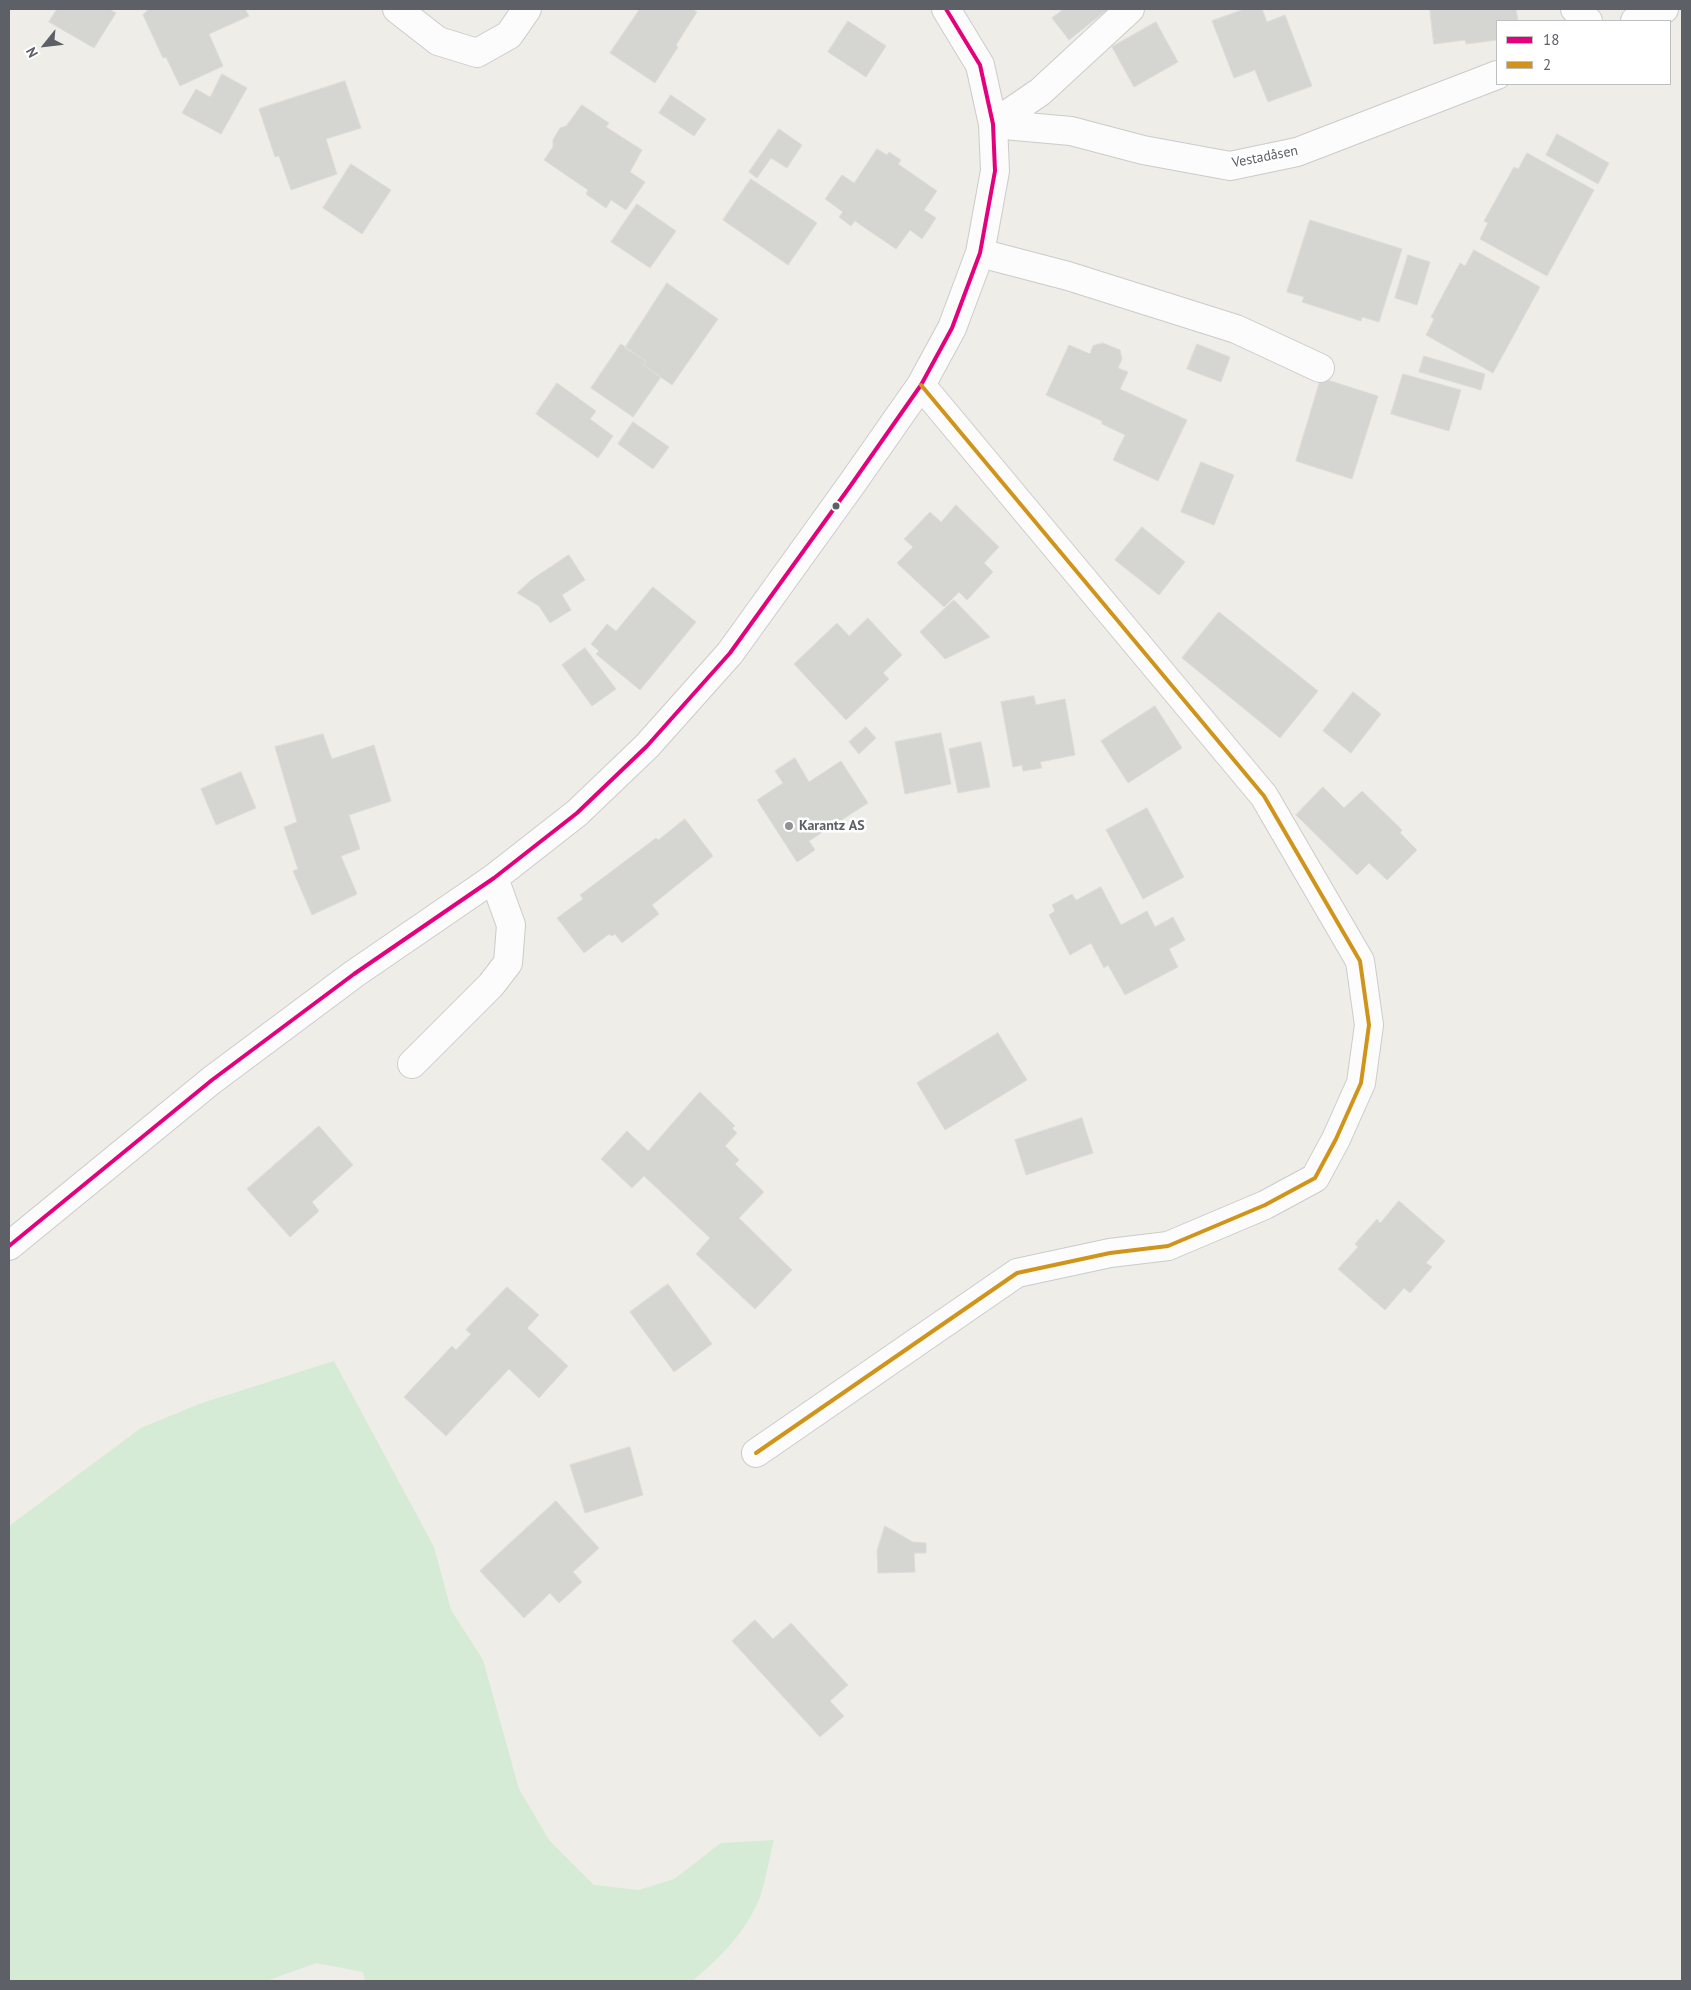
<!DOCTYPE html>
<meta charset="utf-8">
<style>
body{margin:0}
#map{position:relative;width:1691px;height:1990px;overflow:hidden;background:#eeede8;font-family:"PT Sans",sans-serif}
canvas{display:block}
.frame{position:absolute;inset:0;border:10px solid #5d6067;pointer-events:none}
.legend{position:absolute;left:1496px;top:20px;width:175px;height:65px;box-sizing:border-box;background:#fff;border:1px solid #bebfc2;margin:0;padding:6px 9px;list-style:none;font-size:15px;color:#5d6067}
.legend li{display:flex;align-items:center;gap:10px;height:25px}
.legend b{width:25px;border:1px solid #bebfc2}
.north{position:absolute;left:20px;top:20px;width:50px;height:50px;-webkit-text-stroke:4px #fff;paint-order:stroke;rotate:241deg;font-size:14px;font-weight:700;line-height:20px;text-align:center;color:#5d6067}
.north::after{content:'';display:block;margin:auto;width:18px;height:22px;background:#5d6067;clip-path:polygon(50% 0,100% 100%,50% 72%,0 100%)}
</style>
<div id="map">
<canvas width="1691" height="1990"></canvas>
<div class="frame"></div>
<ul class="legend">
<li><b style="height:6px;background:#e5007d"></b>18</li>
<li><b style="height:6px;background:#d0941a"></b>2</li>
</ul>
<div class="north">N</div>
</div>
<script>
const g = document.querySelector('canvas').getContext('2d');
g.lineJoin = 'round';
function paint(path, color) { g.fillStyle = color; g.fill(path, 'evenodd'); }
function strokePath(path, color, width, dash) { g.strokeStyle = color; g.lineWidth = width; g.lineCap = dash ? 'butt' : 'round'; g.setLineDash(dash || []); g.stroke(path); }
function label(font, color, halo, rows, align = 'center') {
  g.font = font + ' "PT Sans",sans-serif'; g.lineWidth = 5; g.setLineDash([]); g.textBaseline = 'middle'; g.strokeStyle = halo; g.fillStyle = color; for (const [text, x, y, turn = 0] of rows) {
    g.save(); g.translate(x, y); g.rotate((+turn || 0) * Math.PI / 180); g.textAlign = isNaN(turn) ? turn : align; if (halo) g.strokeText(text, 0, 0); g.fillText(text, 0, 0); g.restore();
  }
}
paint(new Path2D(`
 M334,1361L434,1547L451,1610L483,1660L519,1789L549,1840L594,1885L639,1890L674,1879L721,1843L774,1840C769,1859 766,1879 760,1897C746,1932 720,1958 692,1981H365L363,1972L316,1963L266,1981H9V1526L141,1428L199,1404Z`), '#d5ebd5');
const building = new Path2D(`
 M57,9H109L116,13L94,48L49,22Z
 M149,9H245L249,16L209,34L223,66L180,86L166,57L163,58L143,15Z
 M640,9H692L697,12L676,45L678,47L655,83L610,53Z
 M1064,9H1108L1069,40L1052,18Z
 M1245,9H1262L1267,22L1285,15L1312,86L1268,102L1255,70L1234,78L1212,21Z
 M1430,9H1516L1518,21H1497V40L1466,44L1465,40L1434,44Z
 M848,21L886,46L866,77L828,52Z
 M1156,22L1178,62L1134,87L1112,47Z
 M222,74L247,88L221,134L182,113L196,89L210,97Z
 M345,81L361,128L326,139L337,174L291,190L279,156L275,157L259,109Z
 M671,95L706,119L694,136L659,113Z
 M582,105L609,123L606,127L642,150L630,172L645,182L626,210L611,200L606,208L586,194L588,190L544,160L553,147V140L560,128L566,126Z
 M779,129L802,145L787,168L771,158L757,178L749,172Z
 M1557,134L1609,163L1598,184L1546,155Z
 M877,149L887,155L889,152L901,160L898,164L937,191L924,210L936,218L922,239L910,230L896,249L855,221L851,226L839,217L843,212L825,199L842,175L854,183Z
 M1527,153L1594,190L1547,276L1480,239L1488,223L1484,221L1514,167L1518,169Z
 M351,164L391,190L362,234L323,208Z
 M751,179L817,223L788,265L723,220Z
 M637,204L676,231L650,268L611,242Z
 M1310,220L1402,249L1379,322L1362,317L1361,321L1302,302L1304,297L1287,292Z
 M1474,250L1540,287L1493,373L1426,335L1434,319L1431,317L1460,263L1465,266Z
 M1408,255L1430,262L1417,305L1395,298Z
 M667,283L718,319L672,385L643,365L646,361L625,348Z
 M1103,343L1120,350L1122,359L1118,368L1128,372L1120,389L1187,420L1158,481L1113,460L1125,435L1102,424V421L1046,395L1069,345L1090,354L1093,346Z
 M621,344L646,361L643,365L661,377L633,417L591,388Z
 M1197,344L1230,357L1221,382L1187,369Z
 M1424,356L1485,374L1481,390L1419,372Z
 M1403,374L1461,390L1449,431L1391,414Z
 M1321,378L1378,396L1352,479L1296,461Z
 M557,383L596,411L590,419L613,436L598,458L536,414Z
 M633,422L669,447L653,469L618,444Z
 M1201,462L1234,475L1214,525L1181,512Z
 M956,505L999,547L984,563L993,572L967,600L959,592L944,607L897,563L913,547L904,539L930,512L941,522Z
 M1142,527L1185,562L1159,595L1115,560Z
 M569,555L585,580L562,595L571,610L550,623L539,606L517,593L531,580Z
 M653,587L696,622L640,690L596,654L599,651L591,644L607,624L616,631Z
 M954,600L990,637L945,659L920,632Z
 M1219,612L1318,691L1280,738L1182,658Z
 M868,618L902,655L883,673L889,679L846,720L794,664L837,623L849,636Z
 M585,648L616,689L592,706L562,665Z
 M1353,692L1381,714L1351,753L1323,731Z
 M1034,696L1036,705L1065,699L1075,755L1040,762L1042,768L1023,771L1022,765L1013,767L1001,702Z
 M1155,706L1182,748L1128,783L1101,741Z
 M866,727L876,738L859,754L849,742Z
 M941,733L951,784L905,794L895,742Z
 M323,734L332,759L374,745L391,801L349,815L360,849L341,856L357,894L312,915L293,871L298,869L284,827L297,822L275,747Z
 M981,742L990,787L958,793L949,749Z
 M795,758L809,782L841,761L868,803L809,841L815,850L797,862L757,800L783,783L775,771Z
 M241,772L256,808L216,825L201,789Z
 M1323,787L1344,808L1362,791L1402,830L1400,833L1417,850L1387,880L1369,863L1357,875L1296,815Z
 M1147,808L1184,877L1143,899L1106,830Z
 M685,819L713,856L652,905L659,914L622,943L615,934L612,936L609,934L584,953L557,918L583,899L580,895L656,838L658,840Z
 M1101,887L1121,925L1147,911L1155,927L1173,917L1185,940L1169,949L1178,967L1125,995L1108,965L1104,968L1091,943L1070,955L1049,915L1055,911L1052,905L1072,894L1076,900Z
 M998,1033L1027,1080L945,1130L917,1083Z
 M700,1092L735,1126L732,1128L737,1133L725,1146L739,1160L735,1164L764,1192L739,1218L792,1270L755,1309L696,1254L710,1238L644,1176L632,1188L601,1159L627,1131L648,1151Z
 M1082,1118L1093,1153L1026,1175L1015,1140Z
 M319,1126L353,1165L312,1202L319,1211L290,1237L247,1189Z
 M1399,1201L1445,1241L1426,1263L1432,1267L1410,1293L1404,1288L1385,1310L1338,1269L1358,1247L1355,1244L1377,1219L1380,1223Z
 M668,1284L712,1344L674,1372L630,1312Z
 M507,1287L539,1315L527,1328L568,1366L539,1398L509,1369L446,1436L404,1397L452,1346L456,1350L471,1334L466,1330Z
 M630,1447L643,1495L585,1513L570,1465Z
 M556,1501L599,1548L573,1572L582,1582L559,1603L550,1593L524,1618L480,1571Z
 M885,1526L913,1542L926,1543V1553H914L915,1572L878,1573L877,1551Z
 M755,1620L773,1639L791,1623L848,1685L830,1701L844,1716L820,1737L732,1641Z`);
paint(building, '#d5d5d2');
strokePath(building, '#dddcd7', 1);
const minor = new Path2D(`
 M397,9L438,41L477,53L509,35L527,9
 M1575,9L1588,21
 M1635,21L1664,9
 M993,124L1071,131L1143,150L1230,166L1297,152L1497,75
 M993,124L1040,92L1130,9
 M980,253L1068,276L1236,329L1320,368
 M412,1064L491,985L508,963L511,925L494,878
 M9,1246L212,1080L354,974L494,878L577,813L647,746L730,653L851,485L921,385L952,328L980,253L995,171L993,124L980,65L946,9
 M756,1453L1017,1273L1110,1253L1168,1246L1265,1205L1315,1178L1336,1139L1361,1083L1369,1025L1360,961L1264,796L921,385`);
strokePath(minor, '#cbcbca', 30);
strokePath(minor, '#fcfcfc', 28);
strokePath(new Path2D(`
 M9,1246L212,1080L354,974L494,878L577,813L647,746L730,653L851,485L921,385L952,328L980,253L995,171L993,124L980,65L946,9`), '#e5007d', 4);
strokePath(new Path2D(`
 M756,1453L1017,1273L1110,1253L1168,1246L1265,1205L1315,1178L1336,1139L1361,1083L1369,1025L1360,961L1264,796L921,385`), '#d0941a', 4);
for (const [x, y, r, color] of [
 [836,506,4.5,"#5d6067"],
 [789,826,5,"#909194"]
]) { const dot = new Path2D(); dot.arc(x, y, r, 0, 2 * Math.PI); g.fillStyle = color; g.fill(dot); strokePath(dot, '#fff', 2); }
label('14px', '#5d6067', '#fff', [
 ["Vestadåsen",1265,157,-11]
]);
label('bold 14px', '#5d6067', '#fff', [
 ["Karantz AS",799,826]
], 'left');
</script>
